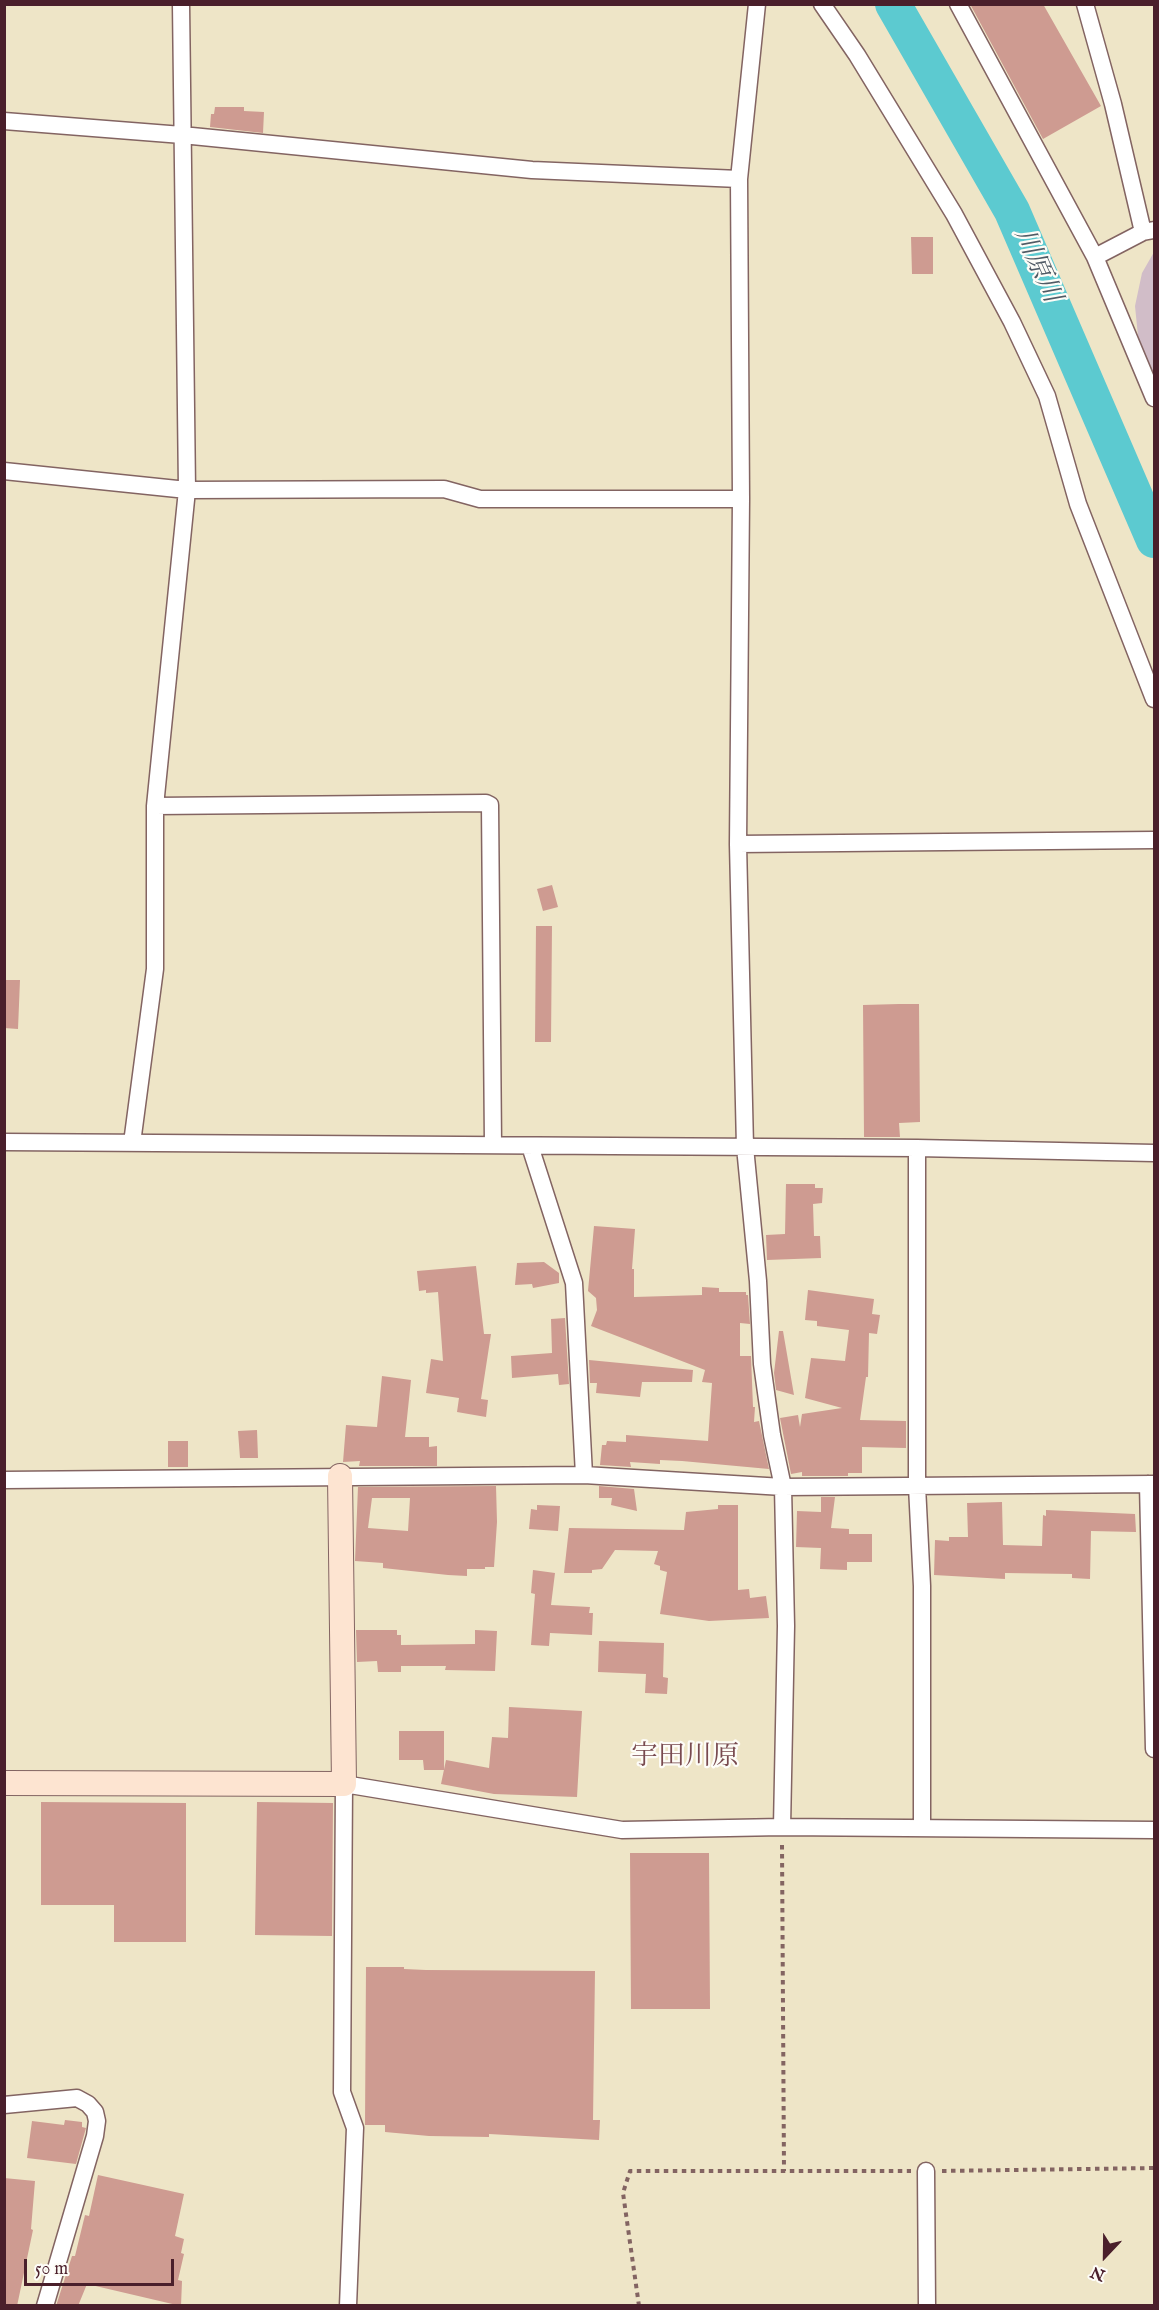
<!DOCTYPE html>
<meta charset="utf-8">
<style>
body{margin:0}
#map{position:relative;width:1159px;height:2310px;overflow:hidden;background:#eee5c7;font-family:"IM FELL English",serif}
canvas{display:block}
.frame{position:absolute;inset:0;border:6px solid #4a1f2b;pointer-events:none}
.north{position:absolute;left:1075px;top:2226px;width:60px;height:60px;-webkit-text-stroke:4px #fdfcf7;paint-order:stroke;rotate:202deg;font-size:16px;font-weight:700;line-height:24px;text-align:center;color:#4a1f2b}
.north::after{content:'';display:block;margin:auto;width:21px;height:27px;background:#4a1f2b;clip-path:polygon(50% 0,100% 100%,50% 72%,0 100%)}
.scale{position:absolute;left:24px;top:2259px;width:150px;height:27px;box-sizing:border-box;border:3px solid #4a1f2b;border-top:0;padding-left:8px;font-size:18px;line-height:21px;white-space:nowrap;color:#4a1f2b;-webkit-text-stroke:4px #fdfcf7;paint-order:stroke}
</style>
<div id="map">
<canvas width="1159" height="2310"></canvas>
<div class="frame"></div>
<div class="north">N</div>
<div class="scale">50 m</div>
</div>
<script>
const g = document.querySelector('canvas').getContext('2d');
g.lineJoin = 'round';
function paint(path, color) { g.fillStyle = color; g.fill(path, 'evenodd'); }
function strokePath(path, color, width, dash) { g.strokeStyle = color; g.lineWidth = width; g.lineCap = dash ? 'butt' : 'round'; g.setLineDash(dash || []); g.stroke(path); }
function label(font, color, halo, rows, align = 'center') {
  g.font = font + ' "IM FELL English","Noto Serif JP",serif'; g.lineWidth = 4.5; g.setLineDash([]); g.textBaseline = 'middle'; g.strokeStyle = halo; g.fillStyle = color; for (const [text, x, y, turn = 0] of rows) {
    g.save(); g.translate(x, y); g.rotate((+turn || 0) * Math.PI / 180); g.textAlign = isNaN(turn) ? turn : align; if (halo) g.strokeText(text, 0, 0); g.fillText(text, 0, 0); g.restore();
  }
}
paint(new Path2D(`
 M1154,252V251V379L1138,336L1135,306L1142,273Z`), '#d1bdc8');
strokePath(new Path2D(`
 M893,4L1012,211L1154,540`), '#5ccad0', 36);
paint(new Path2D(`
 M970,4H1043L1101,106L1043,139Z
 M215,107H244V111L264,112L263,133L210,127L211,114H214Z
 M911,237H933V274H912Z
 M552,885L558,907L543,911L537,889Z
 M536,926H552L551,1042H535Z
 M4,980H20L18,1029L4,1028Z
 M899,1004H919L920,1122L899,1123L900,1137H864L863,1005Z
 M786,1184H815V1188H823L822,1203L813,1204L814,1236H820L821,1258L767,1260L766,1235L785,1234Z
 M594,1226L635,1229L632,1269H634V1297L702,1295V1287L719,1288V1292H746V1295H748L750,1324L740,1323V1356H751L753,1407H755L754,1422L759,1421L769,1469L682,1461L660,1460V1464L630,1462L631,1467L600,1465L602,1445H606L607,1441L626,1442V1435L708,1441L712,1383L702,1382L705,1370L591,1326L597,1310L596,1298L588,1291Z
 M544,1262L559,1273V1283L533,1288L532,1284L515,1285L517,1263Z
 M476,1266L484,1334H491L481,1399L488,1400L486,1417L457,1412L459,1398L426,1393L431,1359L443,1361L438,1292L426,1293V1290L419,1291L417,1271Z
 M808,1290L874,1299L872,1314L880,1315L877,1334L869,1333L868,1377H866L860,1420L906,1421V1448L862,1447V1473H848V1476H802V1472L791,1474L780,1418L798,1415L800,1427L802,1414L842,1408L805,1398L811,1358L845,1361L849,1330L817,1326V1321L805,1320Z
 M565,1318L569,1384L559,1385L558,1374L512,1378L511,1356L552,1353L551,1319Z
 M779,1331H783L794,1395L776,1390L774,1373Z
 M589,1360L693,1370L692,1382H642L640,1397L596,1393L597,1383H590Z
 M382,1376L411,1380L405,1437H429V1447L437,1446V1466H359L360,1461L343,1462L346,1425L377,1427Z
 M257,1430L258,1458H240L238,1431Z
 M168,1441H188V1467H168Z
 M496,1486L497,1522L494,1567H485V1569H467V1576L448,1575L383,1568V1563L355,1561L358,1487ZM372,1498H410L408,1531L368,1528Z
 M599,1486L634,1489L637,1511L611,1505L612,1498H599Z
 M821,1497H835L831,1528L849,1529V1534H872V1562H847V1570L820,1569L821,1548L796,1547L797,1511L821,1512Z
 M1002,1502L1003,1545L1042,1546L1043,1515L1046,1516V1510L1135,1514L1136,1532L1091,1531L1090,1579L1072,1578V1574L1005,1573V1579L934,1575L935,1540L949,1541V1537H968L967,1503Z
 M537,1505L560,1506L558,1531L529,1529L531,1509L537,1510Z
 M718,1505H738V1590L749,1589L750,1598L766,1596L769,1618L709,1621L660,1614L667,1572L660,1570V1566L654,1564L658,1551L615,1550L602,1569L592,1570V1573H564L569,1528L684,1530L686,1512L718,1509Z
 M533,1570L555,1573L551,1605L590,1607L589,1613H593L592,1635L550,1633L549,1646L531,1645L535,1594L531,1593Z
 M356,1630H397V1635H401V1645L475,1644V1630L497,1631L495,1671L445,1670L446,1666H401V1672H378L377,1661L357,1662Z
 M599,1641L664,1643L663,1677L668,1678L667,1694L645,1693L646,1674L598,1672Z
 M509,1707L582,1711L577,1797L494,1794L441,1784L446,1760L489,1768L492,1737L508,1738Z
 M399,1731H444V1770H424L423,1760H399Z
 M41,1802L186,1803V1942H114V1905H41Z
 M257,1802L333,1803L332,1936L255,1935Z
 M630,1853H709L710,2009H631Z
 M366,1967H404V1969L426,1970L595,1971L593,2120H600L599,2140L489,2134V2137L429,2136L385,2132V2125H365Z
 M65,2120L82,2122V2127L86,2128L76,2164L27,2158L32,2121L64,2125Z
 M98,2175L184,2194L175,2236L184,2239L181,2253L184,2254L178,2280L182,2281L181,2306L87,2284L78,2306H56L72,2256H75L85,2215L89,2216Z
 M4,2178L35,2181L31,2229L33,2230L17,2306H4Z`), '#ce9b91');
const street = new Path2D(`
 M757,4L739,179L741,499L738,844L745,1147L758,1281L762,1364L772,1435L783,1487L786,1626L782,1827
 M822,4L857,55L954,214L1012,322L1047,396L1078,504L1154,699
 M958,4L1095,257L1154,398
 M1085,4L1113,104L1143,232
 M4,121L182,135L532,170L739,179
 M1095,257L1143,232L1154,230
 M4,471L187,490L444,489L480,499H741
 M155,806L486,803L490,805L493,1145
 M738,844L1154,840
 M4,1142L917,1148L1154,1153
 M132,1143L155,969V806L187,490L181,4
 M530,1146L574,1283L584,1475
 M917,1148V1486L922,1586V1828
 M4,1480L584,1475L783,1487L1154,1484
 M1148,1484L1154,1749
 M4,2105L77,2098L88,2104L95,2112L97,2121L95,2136L45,2306
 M926,2171L927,2306
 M348,2306L355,2128L342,2092L344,1784L622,1830L782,1827L1154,1830`);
const secondary = new Path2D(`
 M4,1783L344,1784L340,1476`);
strokePath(street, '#836462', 19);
strokePath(secondary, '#836462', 26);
strokePath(new Path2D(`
 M782,1845L784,2171
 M942,2171L1154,2168
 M639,2306L623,2193L630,2171H911`), '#836462', 4, [4.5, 4.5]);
strokePath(street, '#fff', 16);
strokePath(secondary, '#fde4d1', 24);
label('italic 26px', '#505b65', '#fdfcf7', [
 ["川原川",1036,266,66]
]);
label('27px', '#784a4f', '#fdfcf7', [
 ["宇田川原",685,1758]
]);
</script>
